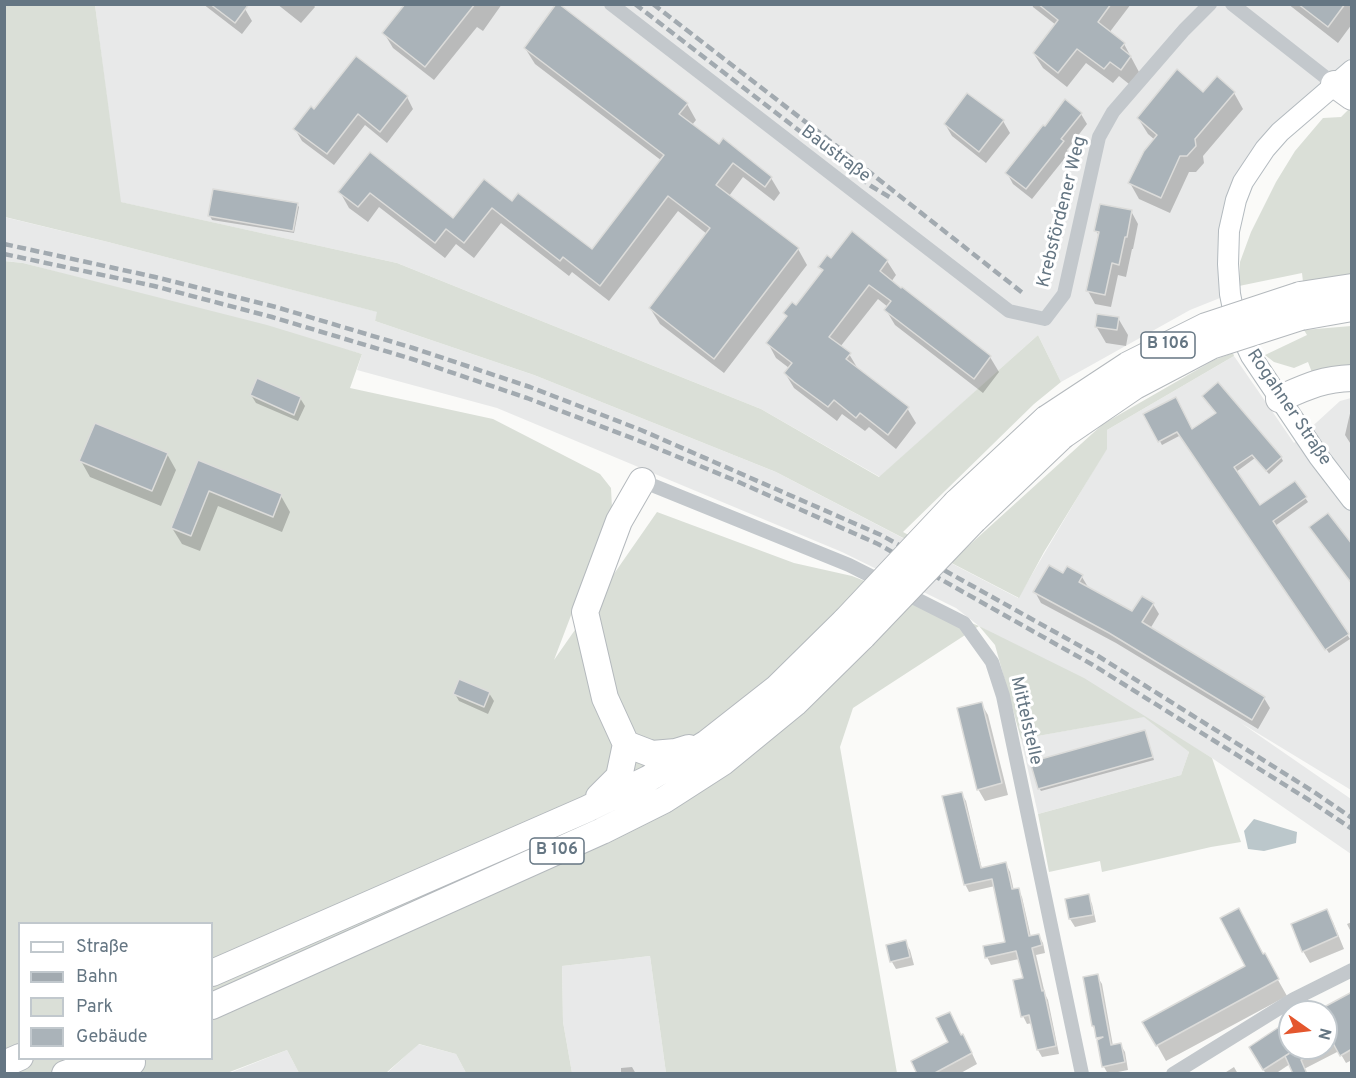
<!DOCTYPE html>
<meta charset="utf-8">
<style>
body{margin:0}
#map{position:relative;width:1356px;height:1078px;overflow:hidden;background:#fafaf8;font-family:Overpass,sans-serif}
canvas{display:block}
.frame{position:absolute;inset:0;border:6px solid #657683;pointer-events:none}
.legend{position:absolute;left:18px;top:922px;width:195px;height:138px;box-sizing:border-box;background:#fff;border:2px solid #c1c8cd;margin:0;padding:8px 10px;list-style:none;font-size:18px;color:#657683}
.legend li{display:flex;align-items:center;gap:12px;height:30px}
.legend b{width:30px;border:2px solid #c1c8cd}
.north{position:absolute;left:1278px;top:1000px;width:60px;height:60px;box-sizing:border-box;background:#fff;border:2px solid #c1c8cd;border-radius:50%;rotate:104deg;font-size:16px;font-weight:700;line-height:24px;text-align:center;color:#657683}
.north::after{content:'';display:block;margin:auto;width:21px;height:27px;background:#e4572e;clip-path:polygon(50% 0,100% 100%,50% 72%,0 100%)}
</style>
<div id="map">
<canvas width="1356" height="1078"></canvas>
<div class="frame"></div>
<ul class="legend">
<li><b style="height:8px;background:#fff"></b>Straße</li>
<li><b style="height:8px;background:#a2aab0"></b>Bahn</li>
<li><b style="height:16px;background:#dadfd7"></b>Park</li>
<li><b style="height:16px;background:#aab3b9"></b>Gebäude</li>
</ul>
<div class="north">N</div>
</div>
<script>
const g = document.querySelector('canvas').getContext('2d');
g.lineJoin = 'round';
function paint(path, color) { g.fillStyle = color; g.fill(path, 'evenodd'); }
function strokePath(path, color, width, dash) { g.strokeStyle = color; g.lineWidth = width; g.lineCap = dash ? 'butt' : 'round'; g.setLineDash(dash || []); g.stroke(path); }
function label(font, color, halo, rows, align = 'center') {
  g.font = font + ' Overpass,sans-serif'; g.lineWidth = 6; g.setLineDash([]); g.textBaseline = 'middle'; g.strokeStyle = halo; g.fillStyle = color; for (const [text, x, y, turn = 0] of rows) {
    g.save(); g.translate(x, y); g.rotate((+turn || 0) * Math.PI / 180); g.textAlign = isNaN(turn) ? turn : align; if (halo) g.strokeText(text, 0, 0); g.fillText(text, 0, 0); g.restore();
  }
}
paint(new Path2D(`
 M95,5H1351V70L1243,182L1230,294L1190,310L1061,382L1038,335L880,477L761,409L397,263L120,202Z
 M4,217L108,242L378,312L375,321L534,375L776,472L1018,598L1106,449L1107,430L1234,356L1294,443L1340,401L1351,398V790L1241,723L1351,799V854L1212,758L1155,724L1189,752L1181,775L1038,814L1021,739L1141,717L979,626L956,608L842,552L497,408L357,370L362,354L23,263L5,261Z
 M650,956L666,1073H572L563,1022L562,966Z
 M418,1044L456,1054L466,1073L386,1074Z
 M287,1050L299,1073L227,1074Z`), '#e8e9e9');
paint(new Path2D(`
 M5,5H95L121,202L397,263L761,409L879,477L1038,335L1061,382L1034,404L903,532L954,559L1103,424L1214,360L1233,353L1234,356L1107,430V449L1044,552L1019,598L776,472L534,375L375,321L377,312L108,242L5,217Z
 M1351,107V275L1303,282L1302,273L1239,286L1240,262L1251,232L1276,182L1295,151L1323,118L1341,117Z
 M4,261L23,263L267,325L362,354L350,388L493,419L600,474L611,488L612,508L554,660L657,512L794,563L852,576L979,626L1084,678L1212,758L1241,842L1211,847L1102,872L1100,861L1049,872L1038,814L1181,775L1189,752L1144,717L1021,739L995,645L979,626L853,708L840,747L897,1073H666L650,956L562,966L563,1022L572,1073H466L456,1054L419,1044L386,1073H299L287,1050L227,1073H5ZM20,924H212V1058H20Z
 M1351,326V378L1316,383L1308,362L1294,368L1274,362L1265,355L1307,335L1304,330Z`), '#dadfd7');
paint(new Path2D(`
 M1254,819L1297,832L1296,843L1264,851L1248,849L1244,831Z`), '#bbc7cb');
paint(new Path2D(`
 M203,4H239L245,9L252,21L242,34Z
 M277,4H313L315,7L301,23Z
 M407,4H502L483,31L477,27L434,80L393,48L384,33Z
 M1032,4H1131L1109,33L1124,44L1139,72L1129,84L1119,76L1113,83L1086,63L1067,87L1043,68L1034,54L1056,25L1033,7Z
 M1288,4H1352V24L1338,43Z
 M525,48L687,104L696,120L692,125L719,146L771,178L780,193L774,201L743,177L729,196L798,249L807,265L724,373L660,324L650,308L707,234L678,211L609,301L572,272L569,276L501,223L474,258L456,244L445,258L379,207L368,222L349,208L340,192L370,154L454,220L484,181L512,203L592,251L662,161L535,64Z
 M1234,93L1243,109L1203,156L1204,163L1196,172H1189L1170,213L1139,199L1130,183L1155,140L1148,134L1138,118L1203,94Z
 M407,97L413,109L387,143L365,125L334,165L302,141L295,129L315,111Z
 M1081,114L1087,124L1067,150L1069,153L1032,199L1013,184L1007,173Z
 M1003,121L1010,133L986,163L952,136L945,124Z
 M297,204L299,207L294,233L212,220L210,216Z
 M1131,211L1138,224L1133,249H1132L1126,277L1118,275L1111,307L1095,304L1088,291L1100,237L1096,231Z
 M831,260L887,261L896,275L891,282L902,289L990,357L999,372L983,393L895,325L886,310L888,307L878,299L840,347L849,354L858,369L907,408L916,423L896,449L869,427L865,431L842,414L837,421L794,388L785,373L789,368L776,358L768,343L787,318L785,313L796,307L823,272L820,267Z
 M1118,318L1128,335L1126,346L1106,343L1096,326Z
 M251,395L300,398L305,406L298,421L256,403Z
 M1351,409H1352V446L1345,435Z
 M1145,414L1192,431L1281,457L1283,461L1269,474L1255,458L1236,472L1259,507L1295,483L1308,502L1275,526L1350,639L1329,653L1181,435L1162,445Z
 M167,454L176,470L161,506L90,477L81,461Z
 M199,462L281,496L290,512L282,532L218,506L200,551L182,544L172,528Z
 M1063,575L1082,577L1088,587L1133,613L1153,604L1159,614L1150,629L1264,698L1270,708L1258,729L1116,643L1041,603L1035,592Z
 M489,693L494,701L488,714L459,701L455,694Z
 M981,703L988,715L1008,795L985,801L978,789Z
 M1145,732L1154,760L1041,791L1039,788Z
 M961,793L966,801L982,869L1006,864L1010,872L1014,891L1018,890L1022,897L1031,937L1039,936L1043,943L1045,953L1036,955L1045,994L1048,1000L1059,1054L1042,1057L1038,1050L1032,1023L1027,1024L1023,1016L1024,980L1019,959L991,965L987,957L1006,943L995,886L969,892L965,884Z
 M1088,896L1092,904L1096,922L1075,927L1070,919L1067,900Z
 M1326,910L1333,922L1344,949L1310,963L1303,951Z
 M1352,922V934L1347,924Z
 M905,942L910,950L914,965L896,969L892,962Z
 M1264,955L1287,996L1166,1061L1157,1045L1247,966Z
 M1097,976L1102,984L1113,1046L1120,1044L1125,1052L1128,1070L1108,1074L1104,1067L1098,1041H1099L1093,1026Z
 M1352,994V1060L1346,1063L1339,1051L1304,1069L1290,1064L1275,1074H1266L1251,1048L1286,1042L1290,1040V1048H1326V1021Z
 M969,1047L977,1064L959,1074H919Z
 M632,1067L636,1074H621V1068Z
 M1234,1067L1238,1074H1223Z`), '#0003');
const building = new Path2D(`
 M210,4H249L235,23Z
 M405,4H475L425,67L382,33Z
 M556,4H559L688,103L679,114L719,144L723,138L772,177L765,187L733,163L716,185L799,248L714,359L649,308L710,228L668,196L600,286L563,257L560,261L492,208L464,243L446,229L435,243L370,193L358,207L338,192L370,152L453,218L484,179L512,201L518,193L592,249L664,155L524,48Z
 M1038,4H1111L1098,22L1125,43L1121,48L1131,56L1121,70L1110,62L1104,69L1077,49L1058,73L1033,53L1058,20Z
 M1298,4H1345L1328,27Z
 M356,56L408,96L380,132L358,114L327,154L293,129L311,106L314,109Z
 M1177,69L1203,92L1217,76L1235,92L1195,139L1196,146L1187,156H1180L1161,198L1128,183L1144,151L1157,135L1137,118Z
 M967,93L1004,120L979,152L944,124Z
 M1065,99L1082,113L1061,139L1064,141L1026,189L1005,173L1043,125L1045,126Z
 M213,189L298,203L293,231L208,216Z
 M1100,204L1132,210L1127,237H1125L1119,265L1112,263L1105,295L1086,291L1099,232L1094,231Z
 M852,231L888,260L880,271L901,288L902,287L991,356L974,379L884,310L891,301L869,285L829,337L851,353L846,359L909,407L888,435L860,413L856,418L834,400L828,407L794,382L784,373L792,363L766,343L787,316L783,313L792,302L796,305L823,270L818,267L827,255L831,258Z
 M1097,314L1119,317L1117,330L1095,327Z
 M257,378L301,397L294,415L250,395Z
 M1218,382L1282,457L1266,471L1252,455L1234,467L1260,505L1295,481L1307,497L1273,521L1349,634L1325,650L1177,432L1158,442L1143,414L1176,397L1192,429L1216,413L1202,396Z
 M95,423L168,453L152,491L79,461Z
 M198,460L282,494L273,517L209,491L191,536L171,528Z
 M1328,513L1352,544V584L1309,527Z
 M1049,565L1063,573L1067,566L1083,575L1079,582L1132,611L1142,596L1154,603L1142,622L1265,697L1252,720L1109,633L1033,592Z
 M459,679L490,692L484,707L453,694Z
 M982,702L1002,783L977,790L957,708Z
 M1145,730L1153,757L1038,789L1030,762Z
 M962,792L981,868L1006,862L1012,889L1019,888L1029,936L1039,934L1042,945L1032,948L1042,991L1044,990L1056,1046L1037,1050L1029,1015L1021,1017L1013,980L1023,978L1016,951L985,958L983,946L1005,942L992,879L964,885L942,796Z
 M1089,894L1093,915L1069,919L1065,899Z
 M1239,908L1263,954L1265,953L1279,979L1156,1046L1142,1022L1245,966L1220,918Z
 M1327,909L1338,936L1302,952L1291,924Z
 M906,940L910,957L890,962L886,945Z
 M1098,974L1111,1045L1121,1043L1125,1062L1102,1067L1097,1040L1103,1037L1096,1038L1094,1026H1092L1083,977Z
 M1352,992V1049L1340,1056L1333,1043L1326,1047V1006Z
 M950,1012L961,1035L963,1034L972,1053L933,1074H917L911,1061L948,1042L936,1018Z
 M1279,1027L1290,1045V1048H1292L1293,1051L1263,1070L1249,1047Z
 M1298,1048H1324L1301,1060L1307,1074H1293L1285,1056Z`);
paint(building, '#aab3b9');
strokePath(building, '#dcdcda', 1.5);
const secondary = new Path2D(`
 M1352,70L1280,132L1265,149L1243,182L1236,200L1229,231L1228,264L1230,294L1236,324L1251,356L1319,457L1352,500`);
const highway = new Path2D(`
 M1334,84L1352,97
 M1300,295L1352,287
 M1301,317L1352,308
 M1279,399C1306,387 1322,379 1352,378
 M956,503L1046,419
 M974,520L1062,436
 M626,744L652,754L676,752L689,748
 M599,797L619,777L626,744L605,698L585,612L619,521L642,481
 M212,973L587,809L648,779L707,743L777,688L846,620
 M212,1006L602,831L664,800L723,762L795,703L863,636
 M4,1064L20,1057
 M65,1074L98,1062H132`);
strokePath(secondary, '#b3babf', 22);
strokePath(highway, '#b4b9bd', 28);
strokePath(new Path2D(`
 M611,4L1009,311L1045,319L1064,294L1099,137L1113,112L1184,30L1210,4
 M1232,4L1334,84
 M642,481L849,565L964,623L992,662L1003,696L1082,1074
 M1173,1074L1294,999L1352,970`), '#c3c8cc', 14);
strokePath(secondary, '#fff', 20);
strokePath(highway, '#fff', 26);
strokePath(new Path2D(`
 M635,4L871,186L891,198
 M653,4L825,137L1024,294
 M4,244L155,277L276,307L413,348L530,387L641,430L881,535L1098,656L1314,792L1352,818
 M4,254L154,286L272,317L412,359L527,398L637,440L734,480L878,544L1093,665L1309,800L1352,829`), '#a2aab0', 4.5, [9, 4.5]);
const highwayBridge = new Path2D(`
 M1046,419L1128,365L1206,326L1300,295
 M1062,436L1135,386L1211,346L1301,317
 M846,620L956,503
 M863,636L974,520`);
strokePath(highwayBridge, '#b4b9bd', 28, []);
strokePath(highwayBridge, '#fff', 26);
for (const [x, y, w] of [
 [1168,345,54],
 [557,851,54]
]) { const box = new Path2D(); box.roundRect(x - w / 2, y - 13, w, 26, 4.5); g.fillStyle = '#fff'; g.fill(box); strokePath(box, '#657683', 1.5); }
label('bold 16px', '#657683', null, [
 ["B 106",1168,345],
 ["B 106",557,851]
]);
label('18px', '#657683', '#fff', [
 ["Baustraße",835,155,37],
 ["Krebsfördener Weg",1063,212,-76],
 ["Rogahner Straße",1288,408,56],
 ["Mittelstelle",1025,721,77]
]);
</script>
